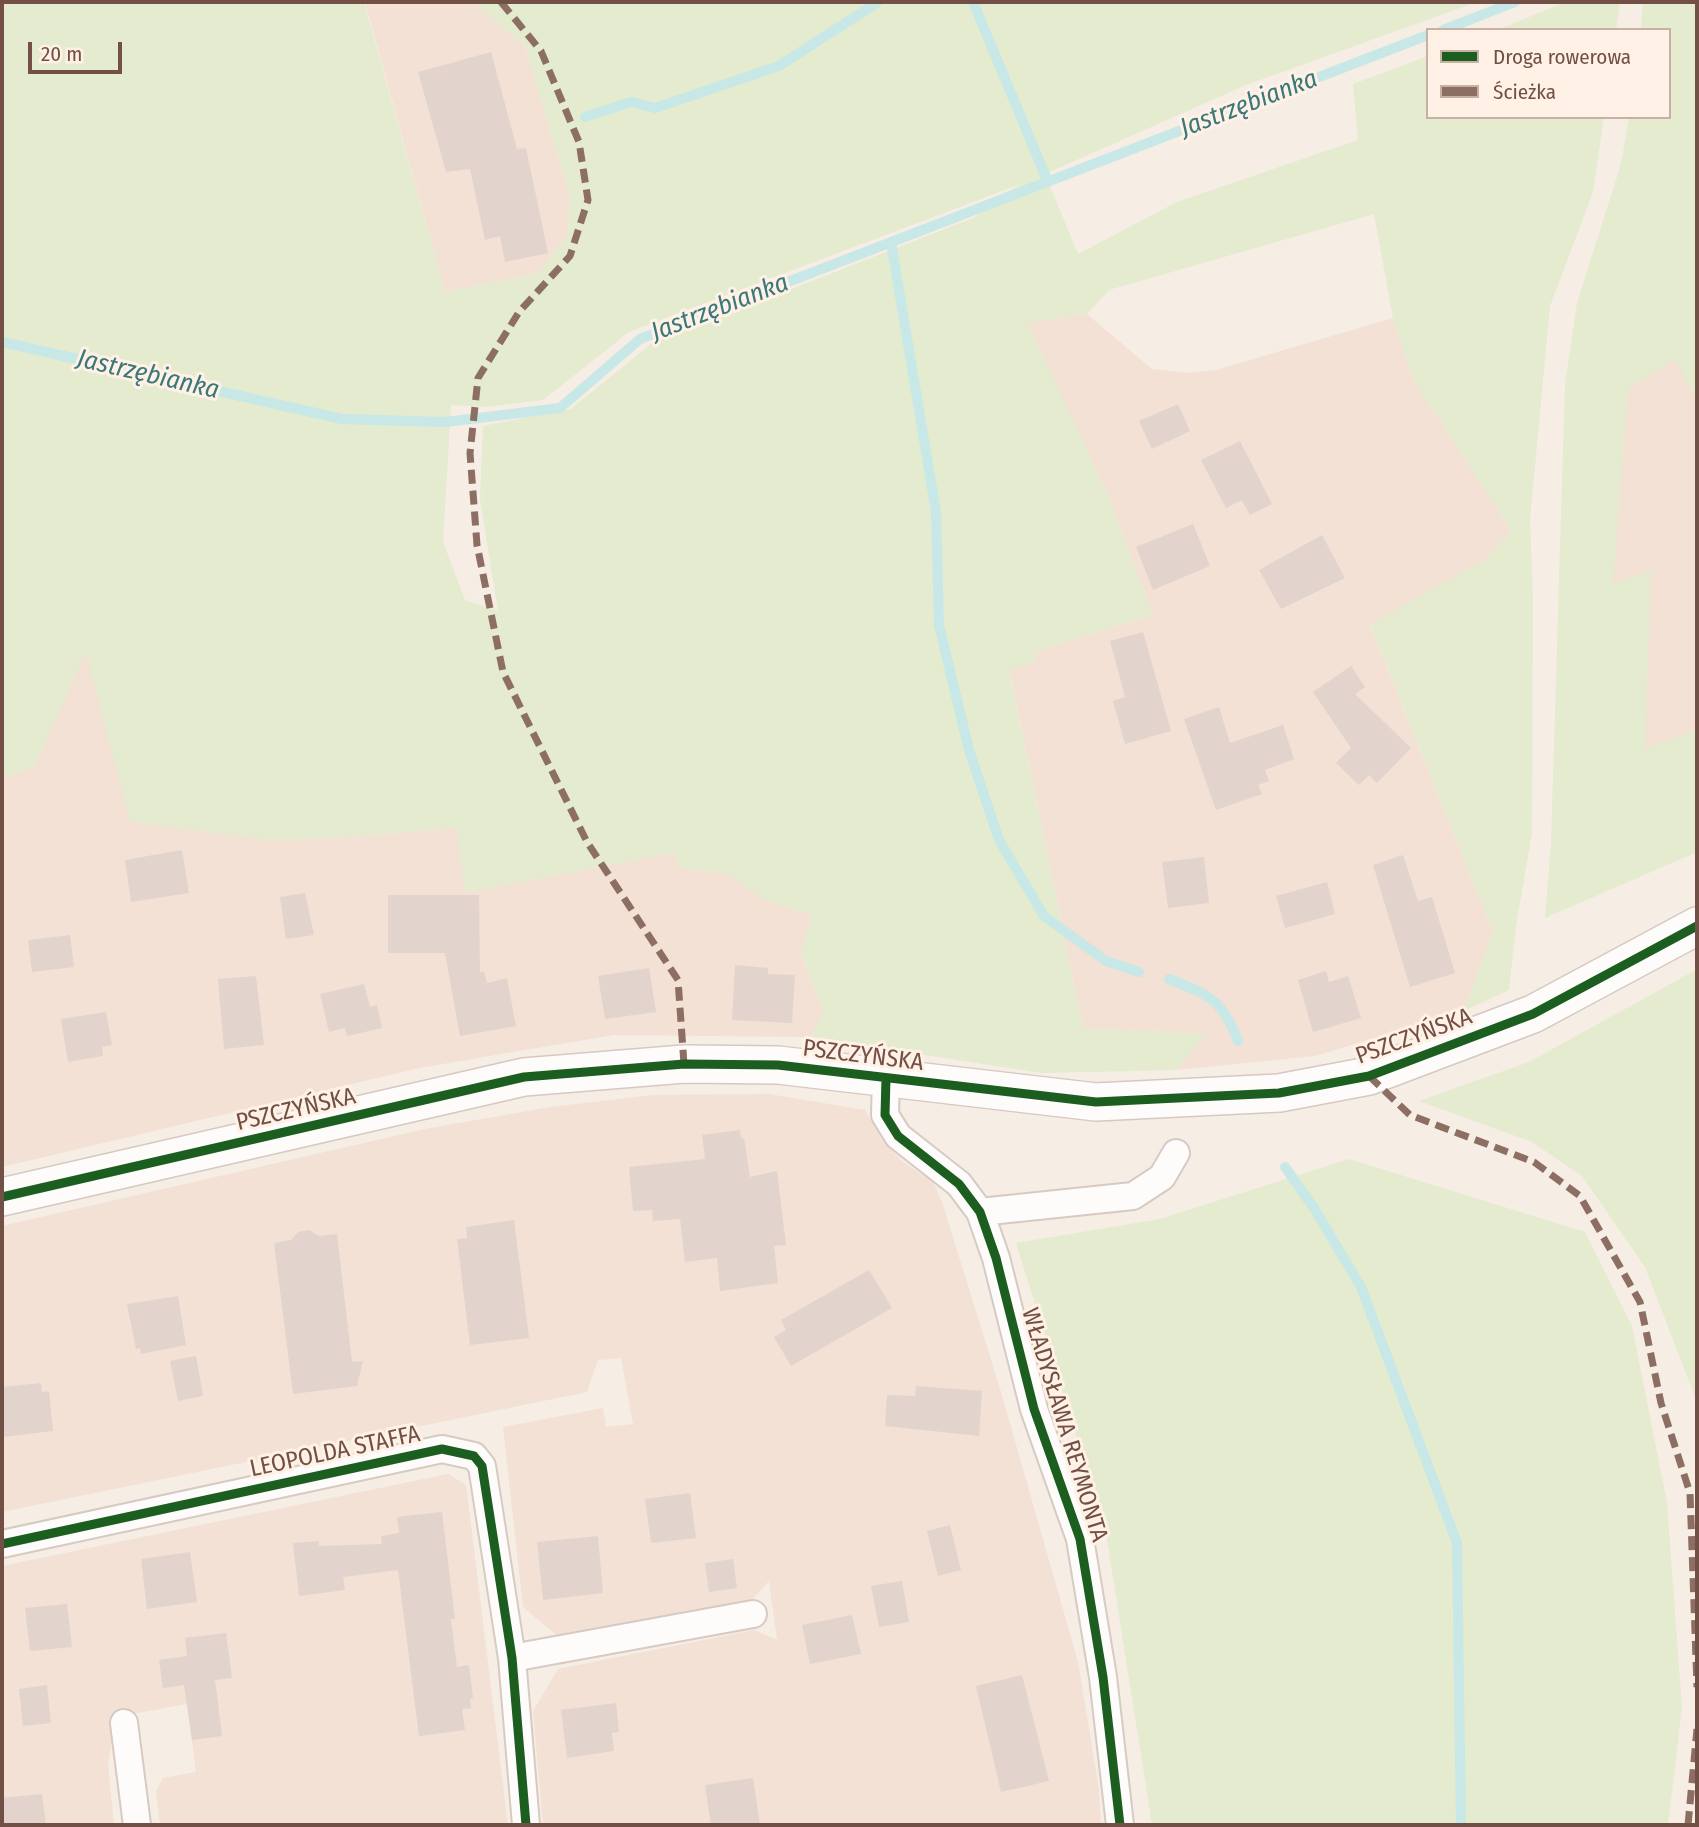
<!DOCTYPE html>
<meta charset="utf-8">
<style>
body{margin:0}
#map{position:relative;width:1699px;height:1827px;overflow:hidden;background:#f6ede5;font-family:"Fira Sans Condensed",sans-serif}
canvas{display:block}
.frame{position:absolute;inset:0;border:4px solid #735046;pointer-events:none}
.legend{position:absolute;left:1426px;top:28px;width:245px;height:91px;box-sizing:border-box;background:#fff1e5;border:2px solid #c7b1a5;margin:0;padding:9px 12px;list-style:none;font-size:21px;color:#735046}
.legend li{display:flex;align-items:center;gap:14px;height:35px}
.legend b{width:35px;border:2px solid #c7b1a5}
.scale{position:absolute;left:28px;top:42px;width:94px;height:32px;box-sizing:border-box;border:4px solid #735046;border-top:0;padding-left:9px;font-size:21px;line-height:24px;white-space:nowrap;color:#735046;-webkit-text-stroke:5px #fff1e5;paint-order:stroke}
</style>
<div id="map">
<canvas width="1699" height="1827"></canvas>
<div class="frame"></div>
<ul class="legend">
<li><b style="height:9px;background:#1b5e20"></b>Droga rowerowa</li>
<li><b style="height:9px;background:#8d6e63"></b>Ścieżka</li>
</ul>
<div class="scale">20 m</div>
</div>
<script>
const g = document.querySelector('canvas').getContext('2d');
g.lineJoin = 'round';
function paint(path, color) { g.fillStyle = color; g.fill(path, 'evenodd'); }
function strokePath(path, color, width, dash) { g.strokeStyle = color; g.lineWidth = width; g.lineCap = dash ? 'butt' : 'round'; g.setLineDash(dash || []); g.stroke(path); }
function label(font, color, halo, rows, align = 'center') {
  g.font = font + ' "Fira Sans Condensed",sans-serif'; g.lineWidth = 6; g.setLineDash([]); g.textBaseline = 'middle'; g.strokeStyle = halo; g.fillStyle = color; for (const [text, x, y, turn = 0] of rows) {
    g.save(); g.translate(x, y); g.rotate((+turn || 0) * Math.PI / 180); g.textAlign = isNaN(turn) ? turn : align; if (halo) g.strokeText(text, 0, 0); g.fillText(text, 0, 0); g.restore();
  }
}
paint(new Path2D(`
 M365,2H473L525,46L570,197L568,234L539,273L445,292Z
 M1087,314L1152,369L1187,373L1216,370L1393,318L1413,379L1511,530L1486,559L1370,625L1493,932L1464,1011L1315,1056L1176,1070L1205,1034L1083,1028L1009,669L1034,663L1038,650L1153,615L1109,498L1027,323Z
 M1680,352L1697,388V731L1640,759L1602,598L1622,382Z
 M86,650L271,840L371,836L457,827L466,892L677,852L678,867L728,874L767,901L812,914L801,955L824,1011L811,1037L614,1035L419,1068L2,1167V777L34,767Z
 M769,1094L865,1110L882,1140L902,1161L933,1182L943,1205L1001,1392L1078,1662L1099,1790L1101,1825H543L533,1711L558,1669L754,1630L777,1640L769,1581L751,1601L561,1639L523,1607L503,1427L603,1408L606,1427L633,1424L621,1358L598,1360L587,1392L2,1512V1226L425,1129L551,1107L653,1095Z
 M448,1474L466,1485L508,1825H160L156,1791L163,1778L196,1772L187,1704L116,1717L108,1764L114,1825H2V1566Z`), '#f2e1d4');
paint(new Path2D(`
 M2,2H364L445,292L539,273L568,234L570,197L525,46L473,2H1477L1246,85L1045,174L1078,254L1177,202L1358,140L1353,84L1428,56V117H1604L1593,192L1550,306L1530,519L1533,596L1532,833L1516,926L1509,990L1464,1011L1493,932L1370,624L1486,559L1511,530L1413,379L1393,318L1374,214L1109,290L1087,314L1028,323L1109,498L1153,615L1038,650L1034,663L1009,670L1083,1028L1206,1034L1176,1070L1041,1073L811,1037L824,1011L801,954L812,914L766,901L728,874L678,867L677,852L466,893L456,827L371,836L271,840L130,822L86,652L34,767L2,777ZM1023,183L974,210L978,216L651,344L571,409L483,426L480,499L498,611L465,600L443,542L451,405L485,407L543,400L629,332Z
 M1566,2H1620L1616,30H1497Z
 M1643,2H1697V401L1675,359L1628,389L1613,584L1651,570L1645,749L1697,729V852L1545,918L1551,843L1565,384L1577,303L1621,164L1629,117H1669V30H1641Z
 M1694,971L1697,973V1402L1645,1267L1582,1176L1532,1142L1419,1101L1529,1062Z
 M1349,1159L1585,1232L1632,1326L1667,1503L1682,1708L1668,1825H1152L1105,1527L1016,1243L1160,1219Z`), '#e4ebcf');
strokePath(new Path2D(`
 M973,2L1048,182
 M1443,30L1515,2
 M585,117L631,102L655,108L779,66L878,2
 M891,242L936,512L939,625L969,750L999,840L1044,916L1106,961L1139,972
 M2,342L342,419L446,422L560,408L640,339L1428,35
 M1169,979C1209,995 1222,999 1238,1041
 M1285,1167L1314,1208L1361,1287L1457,1543L1461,1825`), '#c7e8e6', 10);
paint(new Path2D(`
 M491,52L517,149L526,148L548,253L505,262L500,236L485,240L470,169L446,172L418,72Z
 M1178,404L1190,431L1152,449L1139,421Z
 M1240,441L1272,504L1250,515L1242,500L1226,508L1201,460Z
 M1193,524L1210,566L1153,590L1136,547Z
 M1322,535L1345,578L1281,609L1259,570Z
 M1143,632L1171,731L1125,744L1113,701L1125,697L1110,641Z
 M1351,666L1365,687L1355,694L1411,748L1377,783L1369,775L1359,785L1336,763L1351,748L1313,692Z
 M1219,707L1230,743L1283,725L1294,759L1265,770L1269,781L1258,785L1262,794L1216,810L1184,719Z
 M182,850L189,893L131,902L125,860Z
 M1403,855L1418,901L1432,897L1455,973L1410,987L1373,865Z
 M1204,857L1209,903L1168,908L1162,862Z
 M1327,882L1335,914L1285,928L1276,896Z
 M305,893L314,935L286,939L280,897Z
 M388,895H479L480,972L484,971L487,983L507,978L516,1026L460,1036L445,953H388Z
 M70,935L74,967L32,972L28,940Z
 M735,965L768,968V974L795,975L792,1023L732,1020Z
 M649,968L656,1012L605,1019L598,976Z
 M1326,971L1329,982L1348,976L1361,1018L1313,1032L1298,980Z
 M256,976L264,1045L224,1049L218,979Z
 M364,984L370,1007L377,1005L382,1028L347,1036L345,1028L329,1032L320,994Z
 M106,1012L112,1045L102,1047L103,1056L68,1062L61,1019Z
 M740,1130L741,1139L744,1138L750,1177L777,1171L786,1245L774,1246L778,1283L720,1291L717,1258L685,1262L680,1219L653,1221L652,1210L633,1211L629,1167L705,1159L702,1135Z
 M514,1220L529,1338L470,1345L457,1239L467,1238L466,1227Z
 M309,1230L319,1236L337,1234L352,1362L363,1361L357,1386L293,1394L274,1243L291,1240L298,1232Z
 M869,1270L892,1308L791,1366L774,1337L786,1330L781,1320Z
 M178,1296L186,1345L141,1354L140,1348L136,1349L127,1304Z
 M196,1356L203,1396L178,1401L170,1361Z
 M41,1383L42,1392L49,1391L53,1431L2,1437V1387Z
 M916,1386L982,1391L979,1436L885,1426L887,1395L915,1396Z
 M690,1493L696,1538L651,1543L645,1499Z
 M442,1512L455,1619H451L457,1667L469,1665L473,1698L470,1699L471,1708L462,1709L465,1730L419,1736L398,1570L343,1577L345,1590L299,1596L293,1543L319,1541V1546L382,1544L381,1536L399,1533L397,1517Z
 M950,1525L961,1570L938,1576L927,1531Z
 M598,1536L603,1593L543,1600L537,1542Z
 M190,1552L197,1602L147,1609L141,1559Z
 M733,1559L737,1588L709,1592L705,1563Z
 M902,1581L909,1622L879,1627L871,1586Z
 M67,1604L72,1647L30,1651L25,1608Z
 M852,1615L861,1654L810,1664L802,1625Z
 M226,1633L232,1678L215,1680L222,1736L192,1740L184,1685L163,1688L159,1660L187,1656L185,1638Z
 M1022,1675L1049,1781L1001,1792L976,1686Z
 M47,1685L51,1723L23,1726L19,1689Z
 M616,1703L619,1732L612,1733L614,1751L567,1758L561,1710Z
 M753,1778L760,1825H711L705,1785Z
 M42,1794L46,1825H2V1798Z`), '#e2d4cd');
const street = new Path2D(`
 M886,1078L885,1115L898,1136L959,1184L980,1212L996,1258L1034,1409L1080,1539L1103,1677L1120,1825
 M980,1212L1133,1196L1162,1177L1176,1153
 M2,1544L442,1449L474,1456L482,1466L512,1658L526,1825
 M512,1658L753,1614
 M124,1723L137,1825`);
const secondary = new Path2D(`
 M2,1197L524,1077L684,1064L778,1065L1096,1102L1279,1093L1369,1076L1533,1014L1697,926`);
strokePath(street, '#d7cac3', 30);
strokePath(secondary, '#d6c8c2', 40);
strokePath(street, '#fefcfb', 26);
strokePath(secondary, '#fefcfb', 37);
strokePath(new Path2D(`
 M501,2L541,51L579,142L588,200L570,256L519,312L478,378L470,453L477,545L503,672L587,842L678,980L684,1064
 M1369,1076L1410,1115L1534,1162L1580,1196L1640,1302L1661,1403L1690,1493L1697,1687
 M1688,1825L1697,1729`), '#8d6e63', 7, [14, 7]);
strokePath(new Path2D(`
 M886,1078L885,1115L898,1136L959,1184L980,1212L996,1258L1034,1409L1080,1539L1103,1677L1120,1825
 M2,1197L524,1077L684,1064L778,1065L1096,1102L1279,1093L1369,1076L1533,1014L1697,926
 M2,1544L442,1449L474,1456L482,1466L512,1658L526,1825`), '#1b5e20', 9);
label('24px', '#735046', '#fff1e5', [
 ["PSZCZYŃSKA",1414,1037,-20],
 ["PSZCZYŃSKA",863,1056,7],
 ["PSZCZYŃSKA",296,1110,-13],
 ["WŁADYSŁAWA REYMONTA",1064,1425,73],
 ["LEOPOLDA STAFFA",335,1452,-12]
]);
label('italic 26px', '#3a7879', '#fff1e5', [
 ["Jastrzębianka",1249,104,-21],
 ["Jastrzębianka",720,308,-21],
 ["Jastrzębianka",148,375,13]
]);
</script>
